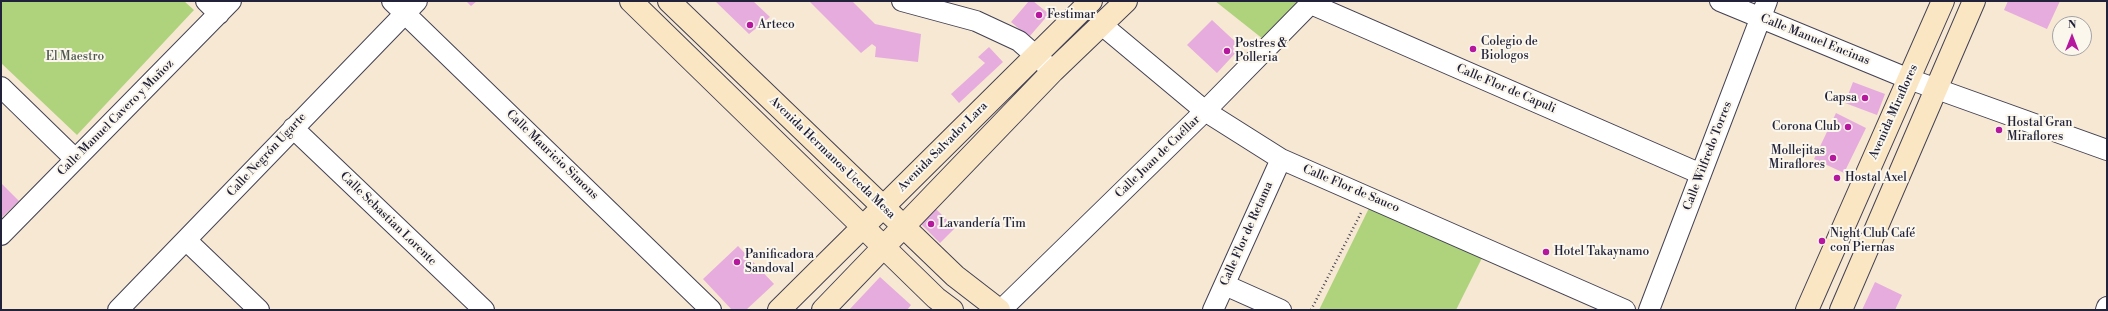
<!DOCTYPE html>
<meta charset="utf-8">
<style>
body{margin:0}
#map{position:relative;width:2108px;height:311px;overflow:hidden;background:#f7e8d3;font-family:"Libre Bodoni",serif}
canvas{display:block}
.frame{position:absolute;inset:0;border:2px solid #22223b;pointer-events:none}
.north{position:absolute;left:2052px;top:16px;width:40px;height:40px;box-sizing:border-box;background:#fbf7ec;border:1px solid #a4a2a5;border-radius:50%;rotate:0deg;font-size:11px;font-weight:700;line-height:16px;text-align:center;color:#22223b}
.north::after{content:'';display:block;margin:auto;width:14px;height:18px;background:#b5179e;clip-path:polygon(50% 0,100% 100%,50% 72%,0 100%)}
</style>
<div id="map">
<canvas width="2108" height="311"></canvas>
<div class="frame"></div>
<div class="north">N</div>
</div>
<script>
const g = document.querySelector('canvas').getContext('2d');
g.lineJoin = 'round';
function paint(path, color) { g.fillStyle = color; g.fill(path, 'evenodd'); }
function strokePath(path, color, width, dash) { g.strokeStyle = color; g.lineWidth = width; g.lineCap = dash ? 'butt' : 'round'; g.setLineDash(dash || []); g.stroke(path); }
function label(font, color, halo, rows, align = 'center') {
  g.font = font + ' "Libre Bodoni",serif'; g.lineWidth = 4; g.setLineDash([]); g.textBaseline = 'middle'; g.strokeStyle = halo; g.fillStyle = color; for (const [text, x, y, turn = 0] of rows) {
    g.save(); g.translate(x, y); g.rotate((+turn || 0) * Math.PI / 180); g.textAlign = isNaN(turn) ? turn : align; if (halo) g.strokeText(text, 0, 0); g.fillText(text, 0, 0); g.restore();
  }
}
paint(new Path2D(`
 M1,1H184L194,10L77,135L1,63Z
 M1215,1H1298L1263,39Z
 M1372,202L1483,256L1456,310H1319Z`), '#afd37c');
paint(new Path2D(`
 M466,1H477L471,6Z
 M715,1H753L770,17L749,34Z
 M809,1H852L875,24L921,34L918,62L875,57L876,47L872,44L861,53Z
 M1029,1H1033L1049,14L1029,37L1011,22Z
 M2008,1H2060L2047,29L2004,10Z
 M1212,20L1241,47L1217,73L1187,45Z
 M989,47L1003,62L959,103L951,94L985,63L978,57Z
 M1853,82L1885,94L1877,115L1845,103Z
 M1836,113L1866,128L1844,173L1814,159Z
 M2,184L19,201L1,218V185Z
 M936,209L955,228L940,243L921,224Z
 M738,246L774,284L746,310H732L703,279Z
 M880,277L911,305L907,310H849Z
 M1875,282L1902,295L1895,310H1862Z`), '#e6acde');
const street = new Path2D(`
 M206,1L219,14
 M392,1L711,310
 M902,1L976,21L1019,41L1053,71
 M1720,1L1909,79L2107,150
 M1311,4L1701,174
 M1102,25L1205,111L1281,159L1625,310
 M1,87L75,159
 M293,128L484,310
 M1,235L231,1
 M187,241L259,310
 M1225,285L1281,310
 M118,310L417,1
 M1001,310L1205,111L1313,1
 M1213,310L1281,159
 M1649,310L1767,1
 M2106,310L2107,307`);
const secondary = new Path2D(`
 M631,1L936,298L952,310
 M669,1L955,276L999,310
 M779,310L1091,1
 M823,310L1053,71L1126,1
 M1807,310L1943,1
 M1841,310L1974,1`);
strokePath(street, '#424052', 22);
strokePath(secondary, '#424052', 24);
strokePath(new Path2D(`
 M1311,310L1361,213`), '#424052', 2.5, [1, 3]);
strokePath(street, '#fff', 20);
strokePath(secondary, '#fbe6c4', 22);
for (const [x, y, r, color] of [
 [1039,15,4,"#b5179e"],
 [750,25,4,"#b5179e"],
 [1473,49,4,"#b5179e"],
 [1227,51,4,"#b5179e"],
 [1865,98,4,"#b5179e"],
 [1848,127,4,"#b5179e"],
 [1999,130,4,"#b5179e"],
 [1833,158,4,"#b5179e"],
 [1837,178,4,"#b5179e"],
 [931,224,4,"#b5179e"],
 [1822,241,4,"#b5179e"],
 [1546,252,4,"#b5179e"],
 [737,262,4,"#b5179e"]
]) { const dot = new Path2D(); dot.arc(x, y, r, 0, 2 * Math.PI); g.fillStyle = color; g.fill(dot); strokePath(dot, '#fbf7ec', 1.5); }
label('12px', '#22223b', '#fbf7ec', [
 ["Festimar",1047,15],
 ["Arteco",758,25],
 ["Colegio de",1481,42],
 ["Biologos",1481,56],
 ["Postres &",1235,44],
 ["Polleria",1235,58],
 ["Capsa",1857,98,"right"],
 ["Hostal Gran",2007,123],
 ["Miraflores",2007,137],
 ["Corona Club",1840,127,"right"],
 ["Mollejitas",1825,151,"right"],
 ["Miraflores",1825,165,"right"],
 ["Hostal Axel",1845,178],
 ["Lavandería Tim",939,224],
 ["Night Club Café",1830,234],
 ["con Piernas",1830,248],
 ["Hotel Takaynamo",1554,252],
 ["Panificadora",745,255],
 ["Sandoval",745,269]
], 'left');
label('12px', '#22223b', '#fbf7ec', [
 ["Calle Manuel Encinas",1815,40,22],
 ["Calle Flor de Capuli",1506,89,23],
 ["Avenida Miraflores",1894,112,-66],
 ["Calle Manuel Cavero y Muñoz",116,118,-45],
 ["Avenida Salvador Lara",943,147,-45],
 ["Calle Negrón Ugarte",267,155,-47],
 ["Calle Mauricio Simons",552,155,44],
 ["Calle Wilfredo Torres",1708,156,-69],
 ["Calle Juan de Cuéllar",1158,157,-44],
 ["Avenida Hermanos Uceda Mesa",832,158,44],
 ["Calle Flor de Sauco",1351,189,23],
 ["Calle Sebastian Lorente",388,219,44],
 ["Calle Flor de Retama",1247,234,-66]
]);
label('12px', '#4c574e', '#fbf7ec', [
 ["El Maestro",75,57]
]);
</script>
